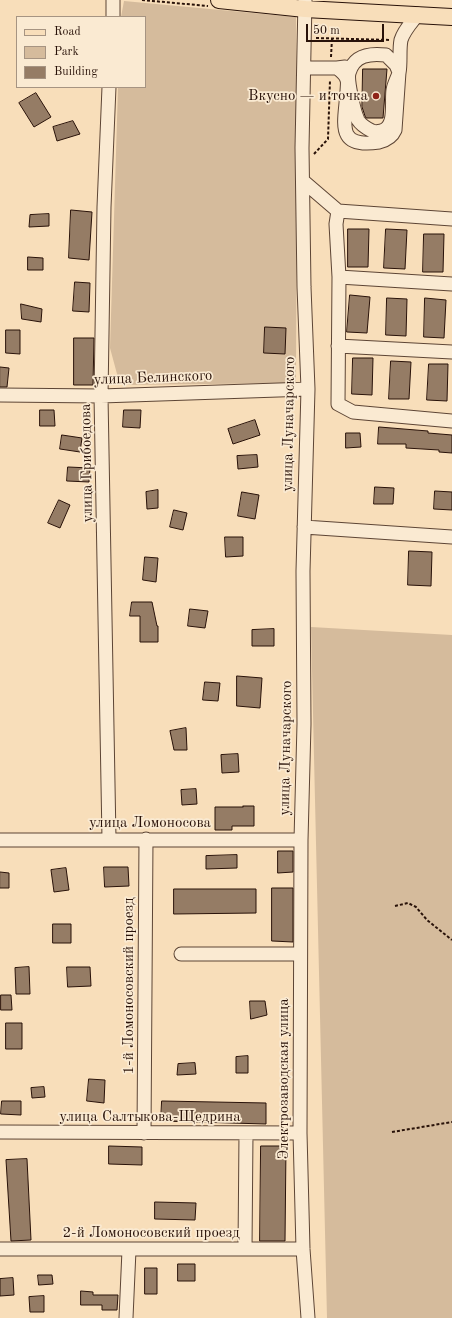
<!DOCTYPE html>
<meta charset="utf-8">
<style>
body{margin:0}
#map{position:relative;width:452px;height:1318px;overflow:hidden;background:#f8deba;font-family:"Old Standard TT",serif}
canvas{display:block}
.legend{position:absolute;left:16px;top:16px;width:130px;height:72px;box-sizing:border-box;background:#faead2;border:1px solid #a69482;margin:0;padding:5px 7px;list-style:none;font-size:12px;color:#291209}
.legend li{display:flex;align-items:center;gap:8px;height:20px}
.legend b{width:20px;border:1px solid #a69482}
.scale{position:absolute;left:306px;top:24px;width:78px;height:18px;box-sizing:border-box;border:2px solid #291209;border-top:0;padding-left:5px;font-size:12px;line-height:14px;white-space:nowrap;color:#291209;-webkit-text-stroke:3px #faead2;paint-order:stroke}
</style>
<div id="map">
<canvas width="452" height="1318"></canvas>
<ul class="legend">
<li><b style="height:5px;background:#f8deba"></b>Road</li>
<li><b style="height:11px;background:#d5bb9c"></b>Park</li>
<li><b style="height:11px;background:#957c65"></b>Building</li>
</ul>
<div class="scale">50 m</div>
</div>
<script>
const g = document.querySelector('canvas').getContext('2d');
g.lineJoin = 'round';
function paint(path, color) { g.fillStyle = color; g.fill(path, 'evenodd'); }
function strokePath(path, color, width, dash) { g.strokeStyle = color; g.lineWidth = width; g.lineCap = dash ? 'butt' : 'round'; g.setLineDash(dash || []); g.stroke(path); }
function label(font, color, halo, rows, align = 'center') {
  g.font = font + ' "Old Standard TT",serif'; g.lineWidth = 3.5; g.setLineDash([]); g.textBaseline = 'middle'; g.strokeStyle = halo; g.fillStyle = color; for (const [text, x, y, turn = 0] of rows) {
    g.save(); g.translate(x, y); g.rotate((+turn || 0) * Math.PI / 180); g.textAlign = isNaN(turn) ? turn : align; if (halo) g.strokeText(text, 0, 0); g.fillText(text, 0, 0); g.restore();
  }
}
paint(new Path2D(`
 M124,1L296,17L297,111L296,383L120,385L110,348L118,87H145V17H121Z
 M311,627L452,635V1318H327Z`), '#d5bb9c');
const building = new Path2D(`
 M363,69H387L383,118H366L365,116L362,107Z
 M36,93L51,117L34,127L19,103Z
 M73,121L80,134L57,141L53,127Z
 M71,210L92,212L89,260L69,258Z
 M49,214V226L29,227L30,215Z
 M348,229H369L368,267H348Z
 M386,229L407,230L405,269L384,268Z
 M424,234H444L443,272H423Z
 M28,257L43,258V270H28Z
 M75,282L90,283L89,312L73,311Z
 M350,295L370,297L367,333L347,332Z
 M387,298L407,299L406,336L386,335Z
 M425,298L446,300L444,338L424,337Z
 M21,304L42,309L41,322L22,319Z
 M265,327L286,328L285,354L264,353Z
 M6,330H20V354L6,353Z
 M74,338H94L93,385H74Z
 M353,358H373L372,395L352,394Z
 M391,361L411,362L409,399H389Z
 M429,364H448L447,401L427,400Z
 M0,367L9,368L7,387H0Z
 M40,410H54L55,426H40Z
 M124,410H141L140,428L123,427Z
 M255,420L260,435L233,444L228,429Z
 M379,427L428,431V433L452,435V453L439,452V450L406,448V444H378Z
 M346,433H360L361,447L346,448Z
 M62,435L82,438L80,452L60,449Z
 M257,455L258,467L238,469L237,456Z
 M68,467L90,468L89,482L67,481Z
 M375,487L394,488L393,504H374Z
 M158,490V508L147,509L146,492Z
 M435,491L452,492V510L434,509Z
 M242,492L259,495L255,519L238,516Z
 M59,500L70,505L60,528L48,523Z
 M174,510L187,513L183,530L170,527Z
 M225,537H243V556L226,557Z
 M409,551L432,552L431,586L408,585Z
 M145,557L158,558L156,582L143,580Z
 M132,602H152L157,626H158V642H140V616H130Z
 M190,609L208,611L205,628L188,626Z
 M274,629V646H252V630Z
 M237,676L262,678L260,708L237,706Z
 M205,682L220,683L218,701L203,700Z
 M186,728L187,750H174L170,731Z
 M238,754L239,772L222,773L221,755Z
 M196,789L197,804L182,805L181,790Z
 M243,806H254V826H232V830H215V807H243Z
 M278,851H293V872L278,873Z
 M237,855V868L206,869V856Z
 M104,867H128L129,886L105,887Z
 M66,868L69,890L54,892L51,870Z
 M0,872L9,873V888H0Z
 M272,888H293V942L272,941Z
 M174,889H256V913L174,914Z
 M53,924H71V943H53Z
 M29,967L30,994H16L15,968Z
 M67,967H90L91,986L68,987Z
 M1,995H11L12,1010H1Z
 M250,1001H265L267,1015L251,1019Z
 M6,1023H22V1049H6Z
 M248,1056V1073H236V1057Z
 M195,1063L196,1074L177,1075L178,1064Z
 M89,1079L105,1080L104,1103L87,1101Z
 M44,1087L45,1097L32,1098L31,1088Z
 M2,1101H21V1115L1,1114Z
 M162,1101L266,1103V1124L161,1121Z
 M109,1146L142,1147V1165L109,1164Z
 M261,1146H286L285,1241H260Z
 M27,1159L31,1240L11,1241L6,1160Z
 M155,1202L196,1203L195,1220L155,1219Z
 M178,1264H195V1281H178Z
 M145,1268H157V1294H145Z
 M38,1275H52L53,1284L39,1285Z
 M13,1278L14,1295L0,1296V1279Z
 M81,1291L93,1292V1295H118L117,1310H102V1305H81Z
 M44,1296V1312H30L29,1297Z`);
paint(building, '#957c65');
strokePath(building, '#291209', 1);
const minor = new Path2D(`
 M305,0L302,148L304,287L308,389L303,571L304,724L301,840L300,1133L303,1249L308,1318
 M113,17V0
 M305,68H337L345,67
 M337,68C341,71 346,75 347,80C348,83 347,88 347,92C345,123 335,149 379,142C387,140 392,137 395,130L399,72L396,65L386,55C370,53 354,55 349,73C347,80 354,112 358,120C361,125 366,128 372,131C375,132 377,132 381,131C397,127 391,102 393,90C394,84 397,79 399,73C401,62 399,50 401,40C404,30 412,22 418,14
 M303,181L338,211L452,219
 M338,211L336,224L339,277L338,404L353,412L452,421
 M339,277L452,284
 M338,346L452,352
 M0,395L101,396L308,389
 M304,527L452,537
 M109,839L101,396L104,207L109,87
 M0,840H301
 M181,954H300
 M0,1132L300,1133
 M144,1133L146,839
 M0,1249H303
 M245,1249L246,1133
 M126,1318L129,1250`);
const major = new Path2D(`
 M219,0L305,9L452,17`);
strokePath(minor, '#5d4535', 15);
strokePath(major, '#291209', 18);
strokePath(new Path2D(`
 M142,0L208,6
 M316,38L391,40
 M331,57L332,38
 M314,154L328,139L330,80
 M395,906L408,903L416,907L427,920L452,940
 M392,1132L452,1122`), '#291209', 2, [3, 2]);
strokePath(minor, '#faead2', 13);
strokePath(major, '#f8deba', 16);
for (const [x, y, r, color] of [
 [376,96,4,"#8f2418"]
]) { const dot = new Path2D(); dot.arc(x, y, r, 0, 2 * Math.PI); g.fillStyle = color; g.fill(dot); strokePath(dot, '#faead2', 1.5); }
label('15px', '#291209', '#faead2', [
 ["Вкусно — и точка",368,96]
], 'right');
label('15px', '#291209', '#faead2', [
 ["улица Белинского",153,378,-2],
 ["улица Луначарского",289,424,-89],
 ["улица Грибоедова",87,463,-91],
 ["улица Луначарского",286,748,-89],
 ["улица Ломоносова",150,823],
 ["1-й Ломоносовский проезд",129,986,-90],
 ["Электрозаводская улица",284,1079,-90],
 ["улица Салтыкова-Щедрина",150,1117],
 ["2-й Ломоносовский проезд",151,1233]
]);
</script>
